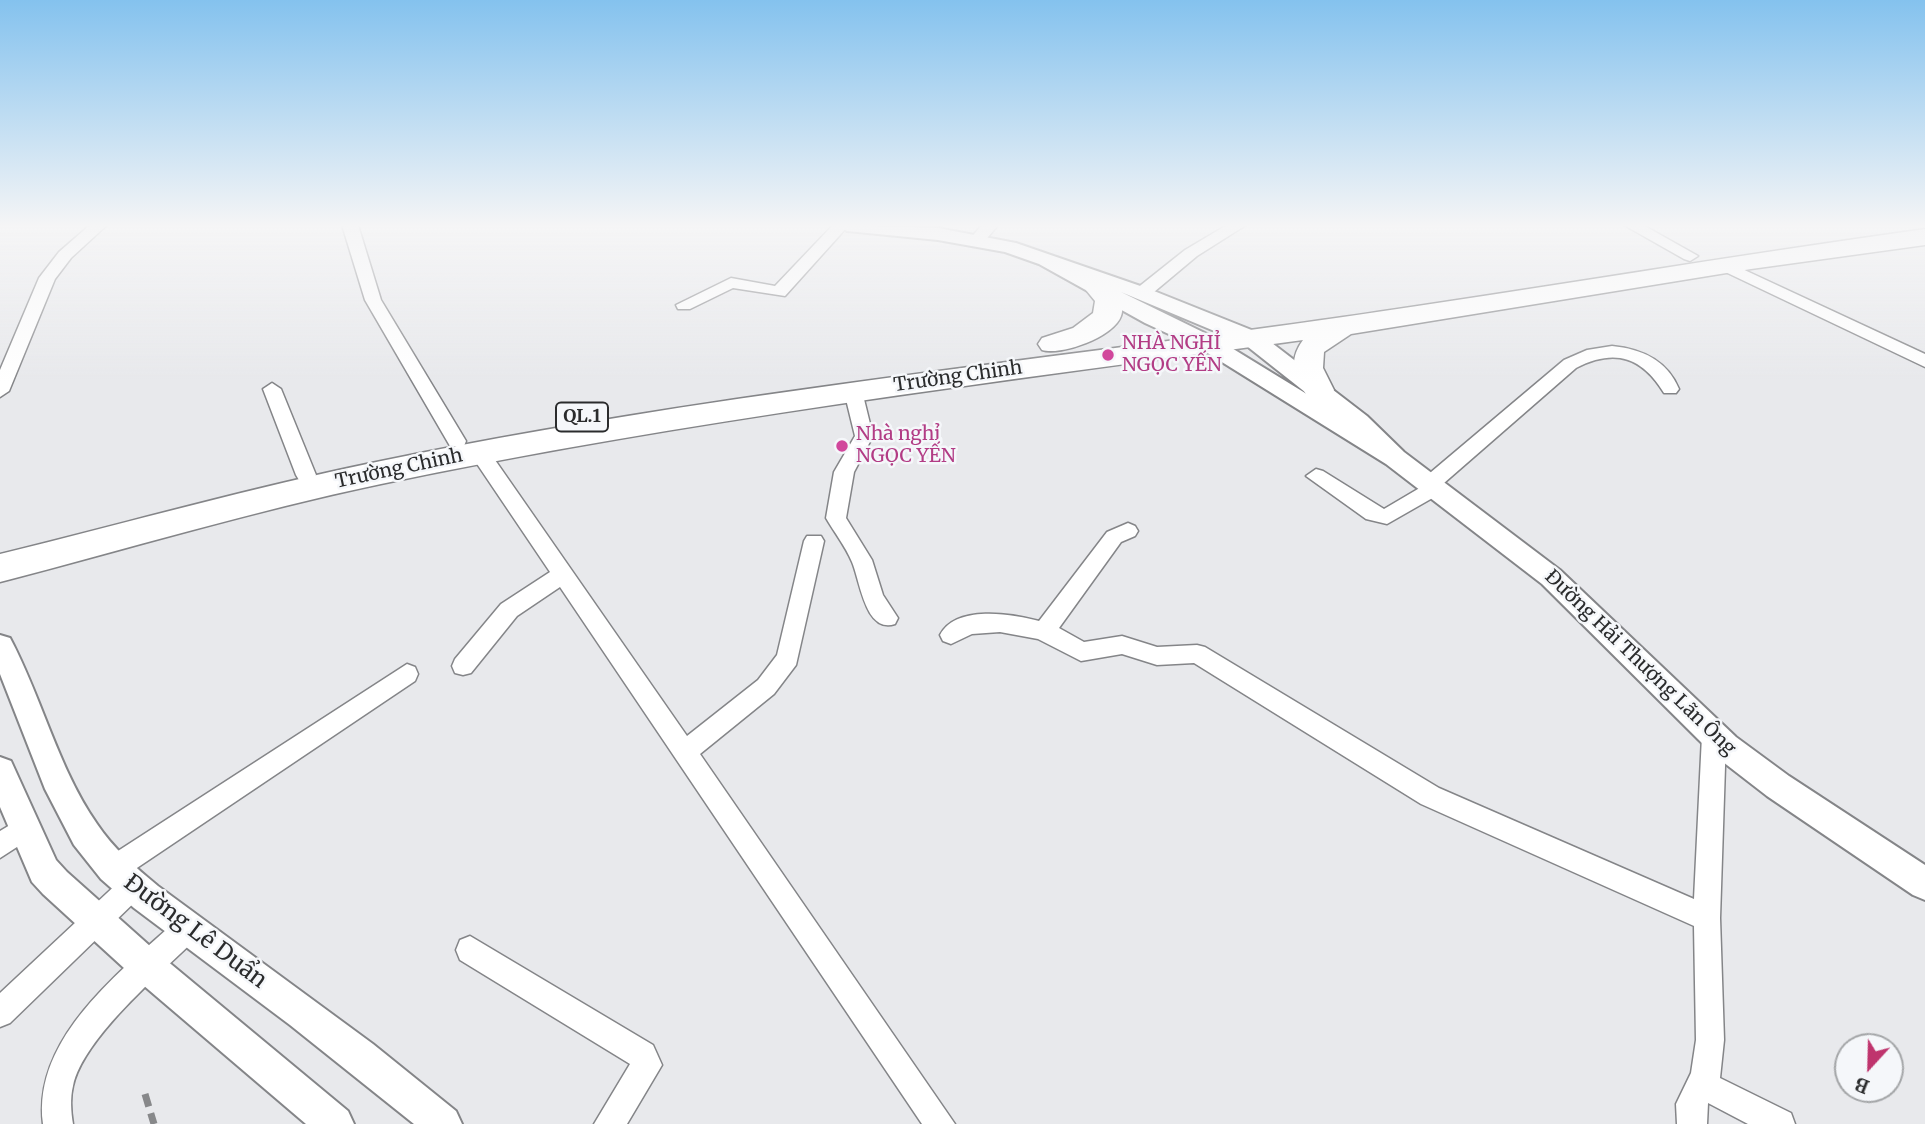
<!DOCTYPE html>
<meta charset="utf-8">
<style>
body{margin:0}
#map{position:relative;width:1925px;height:1124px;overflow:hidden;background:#e8e9ec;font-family:Merriweather,serif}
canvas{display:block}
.north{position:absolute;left:1834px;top:1033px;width:70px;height:70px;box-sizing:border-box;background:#f5f7fa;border:2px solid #a4a6a8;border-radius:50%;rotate:202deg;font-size:19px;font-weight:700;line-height:28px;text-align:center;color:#2b2c2d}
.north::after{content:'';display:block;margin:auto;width:24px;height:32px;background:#bf346d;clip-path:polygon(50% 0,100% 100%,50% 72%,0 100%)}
</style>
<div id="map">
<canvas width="1925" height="1124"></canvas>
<div class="north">B</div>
</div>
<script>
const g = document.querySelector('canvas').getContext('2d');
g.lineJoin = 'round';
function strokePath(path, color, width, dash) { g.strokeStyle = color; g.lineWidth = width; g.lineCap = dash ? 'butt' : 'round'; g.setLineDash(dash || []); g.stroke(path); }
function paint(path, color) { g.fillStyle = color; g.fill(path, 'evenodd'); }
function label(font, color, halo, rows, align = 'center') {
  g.font = font + ' Merriweather,serif'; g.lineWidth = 5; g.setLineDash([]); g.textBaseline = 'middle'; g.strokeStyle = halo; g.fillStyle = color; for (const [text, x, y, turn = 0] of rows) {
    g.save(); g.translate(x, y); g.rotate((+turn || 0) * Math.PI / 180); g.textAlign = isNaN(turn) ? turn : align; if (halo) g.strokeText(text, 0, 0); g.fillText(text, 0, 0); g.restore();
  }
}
const minor = new Path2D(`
 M90,225H107L71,258L55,279L9,391L0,397V370L39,278L59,252Z
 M342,225H358L381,300L466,441L464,446H450L365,300Z
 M833,225H849L785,296L733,288L690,309H678L676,305L731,278L775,286Z
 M982,225H998L983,243H971L969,240Z
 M1227,225H1246L1197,256L1148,297H1136V289L1185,250Z
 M1624,225H1643L1698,256L1690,261L1684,259Z
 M1723,260L1925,354V367L1717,268L1715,265Z
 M1612,346C1642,349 1667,360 1679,389L1676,393H1664C1642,357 1615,348 1576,368L1444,483L1446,487L1443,492L1387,524L1366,519L1306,476L1316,469L1323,471L1384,509L1423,486L1424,478L1564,360L1587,350Z
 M272,383L281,389L316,475L313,480H299L296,475L263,389Z
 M853,385L862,391L873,436L854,472L846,518L872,560L883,595L898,618L895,624C865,634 860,580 852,562C846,547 834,532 826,518L834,472L855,436L844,391Z
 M479,445L486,447L687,736L758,680L777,655L804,541L807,536H821L824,541L796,665L774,694L700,754L955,1124H922L560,587L517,616L471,673L463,675L455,673L452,666L455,659L501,604L550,572L469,452Z
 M1128,523L1135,526L1138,531L1135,536L1121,542L1059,628L1084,642L1122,636L1157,647L1197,645L1205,647L1439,788L1694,899L1702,736L1706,729L1714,726L1722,729L1726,736L1720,918L1724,1040L1720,1078L1791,1113L1795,1124H1748L1708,1103L1707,1124H1677L1676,1104L1691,1073L1696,1040L1694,926L1421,804L1194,663L1157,665L1122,654L1081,661L1038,639L1000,632L972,634L951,644L943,641L940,635C956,604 1013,614 1039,621L1107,532Z
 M407,664L415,667L418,674L415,681L122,878L113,881L104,878L100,869L104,860Z
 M25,816L34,820L38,828L34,836L0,858V831Z
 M131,875L140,879L144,888L140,897L10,1023L0,1027V993L122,879Z
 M188,915L198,919L202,928L198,937C162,972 83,1038 73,1086C70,1098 71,1112 73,1124H43C32,1037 122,971 178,919Z
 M470,936L653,1045L662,1065L627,1124H594L630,1064L460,960L456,950L460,940Z`);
const tertiary = new Path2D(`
 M837,225L938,228L1016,243L1149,289L1259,333L1367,416L1404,452L1560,570L1736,737L1789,776L1925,865V900L1913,895L1767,796L1714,755L1542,584L1386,464L1201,349L1145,323L1039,264L1005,252L938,240L847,231ZM1121,292L1243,343L1310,396L1217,339Z
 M0,635L10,638C42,698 58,768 97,824C113,848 135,867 158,886L373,1044L456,1111L462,1124H414L290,1025L134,908L101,879L74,845L45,789L0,674Z
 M0,757L11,761L56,860L67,872L160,955L348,1111L354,1124H306L136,979L43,894L32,882L0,807Z`);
const trunk = new Path2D(`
 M1925,229V245L1751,269L1351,334L1324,352L1323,368L1334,390L1330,397L1319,400L1308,397C1295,376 1287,362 1303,340C995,382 686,420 381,484C253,511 127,549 0,582V554C127,523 253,487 381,461C699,395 1022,363 1343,317C1537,289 1730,256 1925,229Z
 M1100,282L1110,284L1123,299C1122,304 1123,311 1121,316C1114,337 1061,356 1042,350L1038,344L1042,338L1073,328L1093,313L1095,301L1086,290L1090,284Z`);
strokePath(minor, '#848588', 3);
strokePath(tertiary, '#848588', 4);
strokePath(trunk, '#848588', 3);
paint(minor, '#fff');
paint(tertiary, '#fff');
paint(trunk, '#fff');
strokePath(new Path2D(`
 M145,1094L154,1124`), '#87888a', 7, [13, 7]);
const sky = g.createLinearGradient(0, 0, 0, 382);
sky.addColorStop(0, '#84c2ee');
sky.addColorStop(0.59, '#f5f5f6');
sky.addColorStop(1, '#f5f5f600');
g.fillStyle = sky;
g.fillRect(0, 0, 1925, 382);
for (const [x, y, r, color] of [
 [1108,355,7,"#d1479c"],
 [842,446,7,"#d1479c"]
]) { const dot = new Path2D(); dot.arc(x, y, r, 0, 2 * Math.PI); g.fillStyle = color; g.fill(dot); strokePath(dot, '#f5f7fa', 2.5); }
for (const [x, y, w] of [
 [582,417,52]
]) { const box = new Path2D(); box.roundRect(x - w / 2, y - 14.5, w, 29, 5); g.fillStyle = '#f5f7fa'; g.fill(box); strokePath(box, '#2b2c2d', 2); }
label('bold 18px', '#2b2c2d', null, [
 ["QL.1",582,417]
]);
label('19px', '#b23c85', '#f5f7fa', [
 ["NHÀ NGHỈ",1122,344],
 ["NGỌC YẾN",1122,366],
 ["Nhà nghỉ",856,435],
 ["NGỌC YẾN",856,457]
], 'left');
label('19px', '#2b2c2d', '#f5f7fa', [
 ["Trường Chinh",958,377,-8],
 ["Trường Chinh",399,469,-12],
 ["Đường Hải Thượng Lãn Ông",1640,663,44]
]);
label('23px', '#2b2c2d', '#f5f7fa', [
 ["Đường Lê Duẩn",195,932,37]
]);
</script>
